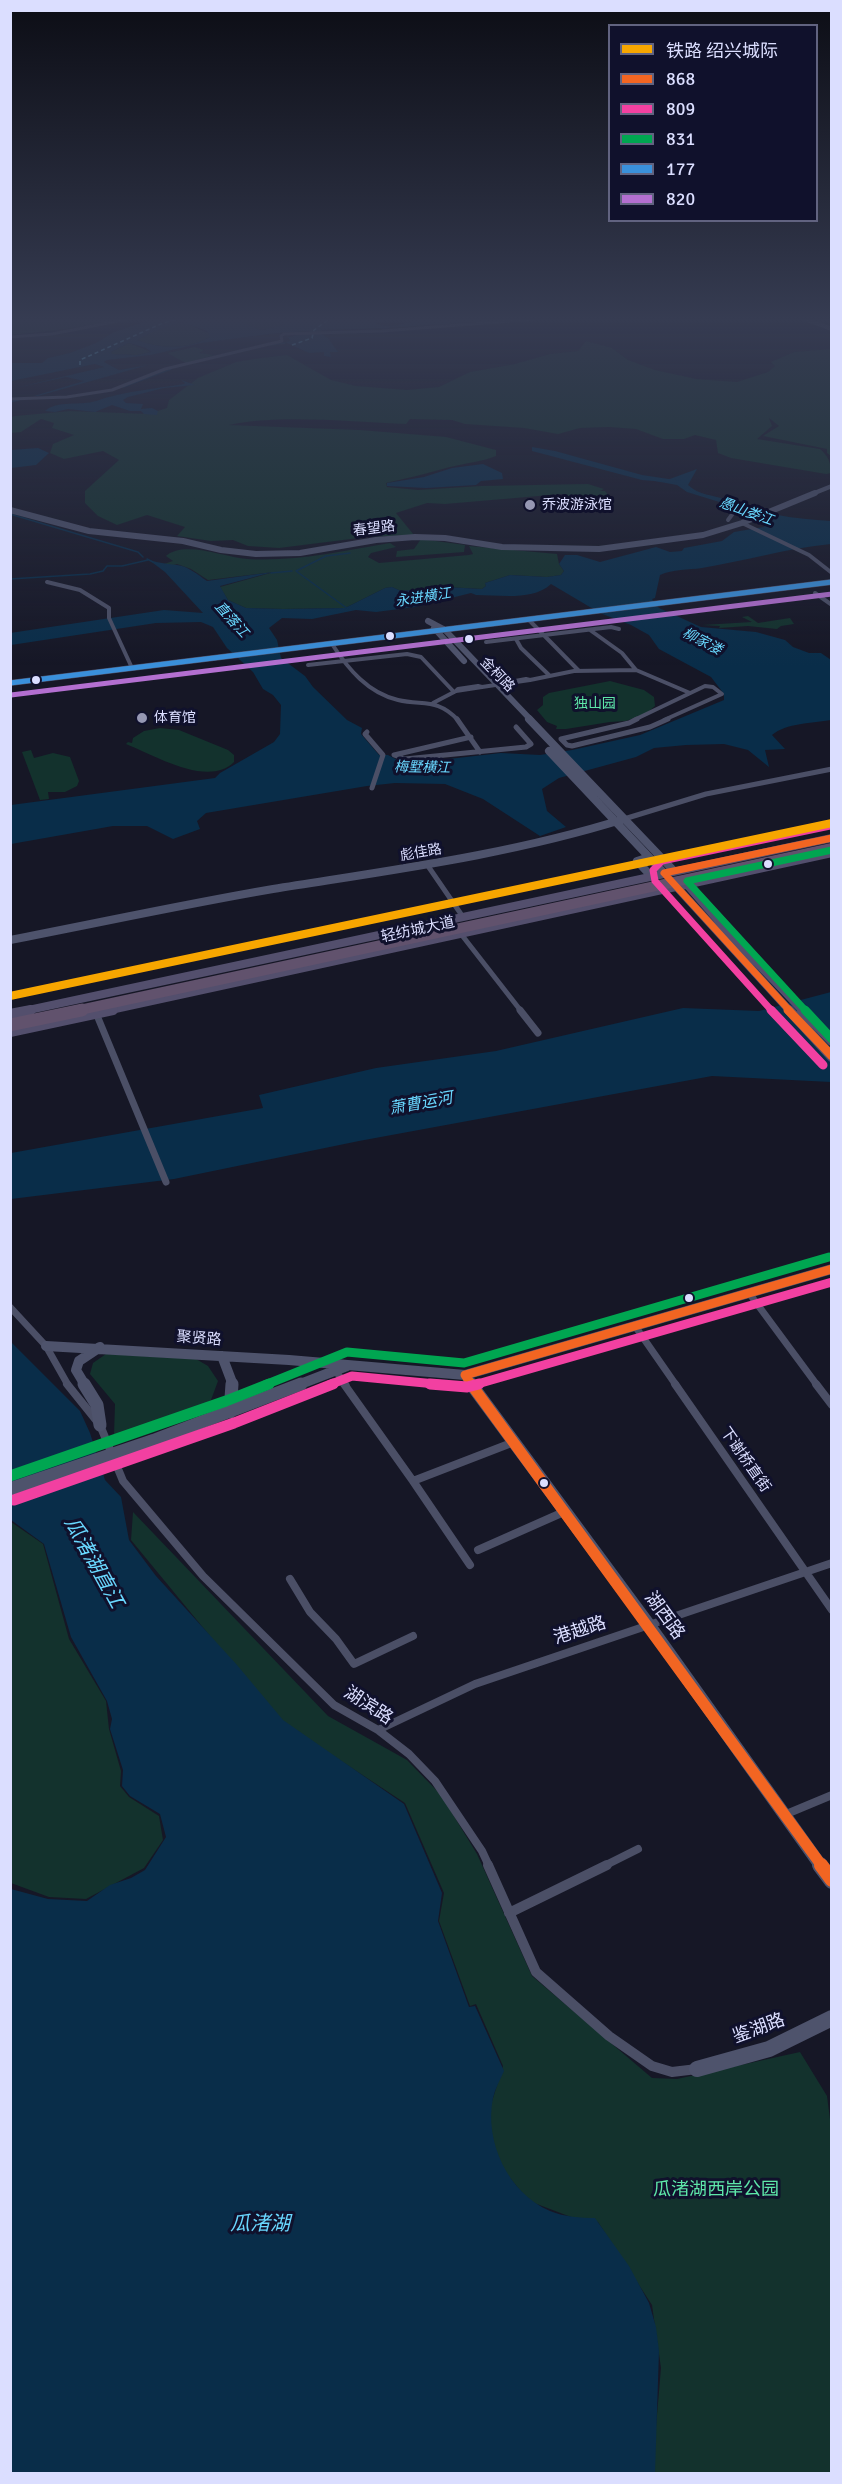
<!DOCTYPE html>
<meta charset="utf-8">
<style>
body{margin:0}
#map{position:relative;width:842px;height:2484px;overflow:hidden;background:#161726;font-family:Signika,"Noto Sans SC",sans-serif}
canvas{display:block}
.frame{position:absolute;inset:0;border:12px solid #dbdeff;pointer-events:none}
.legend{position:absolute;left:608px;top:24px;width:210px;height:198px;box-sizing:border-box;background:#10112c;border:2px solid #616380;margin:0;padding:8px 10px;list-style:none;font-size:18px;color:#dbdeff}
.legend li{display:flex;align-items:center;gap:12px;height:30px}
.legend b{width:30px;border:2px solid #616380}
</style>
<div id="map">
<canvas width="842" height="2484"></canvas>
<div class="frame"></div>
<ul class="legend">
<li><b style="height:8px;background:#f7a600"></b>铁路 绍兴城际</li>
<li><b style="height:8px;background:#f26522"></b>868</li>
<li><b style="height:8px;background:#f240a1"></b>809</li>
<li><b style="height:8px;background:#00a651"></b>831</li>
<li><b style="height:8px;background:#3a90db"></b>177</li>
<li><b style="height:8px;background:#b36fd0"></b>820</li>
</ul>
</div>
<script>
const g = document.querySelector('canvas').getContext('2d');
g.lineJoin = 'round';
function paint(path, color) { g.fillStyle = color; g.fill(path, 'evenodd'); }
function strokePath(path, color, width, dash) { g.strokeStyle = color; g.lineWidth = width; g.lineCap = dash ? 'butt' : 'round'; g.setLineDash(dash || []); g.stroke(path); }
function label(font, color, halo, rows, align = 'center') {
  g.font = font + ' Signika,"Noto Sans SC",sans-serif'; g.lineWidth = 6; g.setLineDash([]); g.textBaseline = 'middle'; g.strokeStyle = halo; g.fillStyle = color; for (const [text, x, y, turn = 0] of rows) {
    g.save(); g.translate(x, y); g.rotate((+turn || 0) * Math.PI / 180); g.textAlign = isNaN(turn) ? turn : align; if (halo) g.strokeText(text, 0, 0); g.fillText(text, 0, 0); g.restore();
  }
}
paint(new Path2D(`
 M10,318H67C77,324 96,319 109,321L66,329L11,335Z
 M232,318H270L284,325L261,330Z
 M182,322L211,334L210,337C186,350 161,349 137,340L154,331Z
 M586,341L612,348L628,360L655,370L696,379L737,382L768,372L775,366L771,362L794,352L831,349V456L827,453V449L763,436L779,426L769,418L772,426L757,439L820,449C828,456 831,462 831,473L826,474L731,458L718,453L716,440L695,435L684,439H663L636,429L609,427L580,428L558,434L524,428L465,424L452,420L410,419L406,424C354,422 279,414 229,425L360,430L446,437L496,450V456C481,462 466,463 450,467C429,473 408,478 386,483L387,487L418,490L481,486L588,484L604,489L600,491H605L608,495L566,498L562,494L445,504L427,503L396,513L414,535L367,537L279,548L248,546L233,540L211,541L177,536L185,527L147,515L117,525L98,516L85,503V491L119,460L103,451L64,459L50,453L53,444L74,435L52,428L54,423L41,419L21,432L11,433V417L15,416L70,411L149,414L167,408L169,400L198,378L236,362L261,358L287,355L331,380L356,386L407,390L439,387L470,372L515,364L550,354L578,351Z
 M129,343L151,352L137,355L112,354L111,352Z
 M195,347L204,350L199,353L215,355L186,363L167,353Z
 M421,539L465,545L464,552L396,557L397,551L414,549Z
 M390,543L396,547L371,553L368,557L379,563L469,555L473,554L469,546L557,554L559,564L564,571L561,575L547,577L510,575L485,583L486,586L482,589L445,587L401,591L392,587L385,588L345,608L283,609L246,608L228,600L220,587L274,572L208,580L191,569L177,564L171,566L164,564L173,561L166,556C184,540 224,557 247,559C294,562 343,551 390,543Z
 M748,616L758,623L790,618L794,624L781,626L777,629L748,626L719,628L720,626L702,625L752,622L742,617Z
 M610,681L644,690L654,697L655,706L647,713L626,721L610,722L566,729H556L557,726L547,722L537,710L543,705V697L549,693Z
 M160,728L179,730L228,750L234,755V762C208,788 154,755 126,744L128,742L132,743L133,738L144,731Z
 M31,750L34,758L53,753L70,757L79,781L77,786L65,792H48L49,799L40,800L22,752Z
 M106,1354L196,1359L208,1366L218,1381L211,1400L198,1409L114,1435L115,1404L90,1374L93,1363Z
 M133,1512L328,1716L407,1760L441,1795L477,1854L532,1976L652,2078L677,2079L800,2052L827,2096L831,2127V2473H652L661,2368L652,2305L598,2222L571,2217L529,2201L495,2160L489,2111L503,2066L476,2004L470,2006L439,1921L444,1893L405,1803L291,1728L270,1709L131,1540Z
 M11,1522L43,1544L69,1639L106,1701L109,1729L121,1771L120,1786L129,1797L159,1816L163,1840L144,1868L86,1899L49,1897L11,1883Z`), '#13322d');
paint(new Path2D(`
 M157,318H232L261,330L283,325L270,318H399L375,323C386,329 403,325 414,320L412,318H438L443,320L529,318L387,328L321,330L320,333L328,338L338,352H330L331,357L324,356V352L309,353L285,342L290,341L288,337L310,333L309,331L277,333L201,343L151,355L107,360L104,362L119,370L148,365L38,396H34L84,381L66,377L11,389L104,367L95,364L11,381V363H42L48,358L70,353L96,343L114,332ZM181,322L207,331L210,337C186,350 161,349 137,340L155,331ZM129,343L146,348L151,352L137,355L112,354L111,352Z
 M181,380L195,385L164,388L128,397L123,400L126,403L143,404L141,409L152,408L158,411L157,415L144,414L141,411H130L112,405L95,412L68,409L55,412L45,411C57,400 80,406 96,401C125,391 154,389 184,384L185,383Z
 M38,448L49,453L36,465L11,468V450Z
 M483,464L502,473L503,479L481,481L476,485L426,488L387,486V483L424,477L452,468Z
 M697,469L688,485C700,496 712,494 726,500C761,514 794,519 831,521V544C787,548 745,561 702,568C688,570 673,569 660,575L655,598L652,599L659,608L701,627L756,632L785,640L793,647L809,653H821L831,660V720C813,723 786,723 772,735L785,749L765,750L769,767L748,750L724,744L686,745L654,748L636,757L559,778L542,789L547,811L566,827L540,836L483,799L445,784L395,783L367,786L206,813L197,821L200,829L173,839L147,826H113L11,844V805L215,778L220,773L274,742L280,734L281,705L273,695L263,689L253,672L227,648L213,627L201,622L156,623L11,645L10,633L164,610L203,613L165,572L149,560C159,563 168,564 177,565C188,566 198,575 207,581L273,572L220,586L228,600L246,608L283,609L345,608L385,588L392,587L401,591L445,587L482,589L486,586L485,583L510,575L547,577L561,575L564,571L559,564L565,555H577L600,562L656,547L670,552L682,551L684,548L722,541L734,532L764,527L767,523L729,505L687,492L677,485L655,481L667,480ZM551,584L600,613L631,625L649,635L659,649L711,677L724,694V700L640,735L572,750L540,755L501,753L405,764L388,755H379L361,734L362,728L347,720L313,687L305,676L281,658L277,640L269,628L282,618L312,619L356,610L376,612L415,607L471,593L476,595C500,595 533,601 551,584Z
 M831,992V1082L712,1076L359,1141L174,1179L11,1199V1153L263,1108L259,1095L376,1068L496,1051L683,1008L759,1011Z
 M10,1341L80,1411L90,1433L105,1480L121,1497L129,1540L156,1576L237,1665L283,1720L404,1804L442,1893L438,1921L469,2007L475,2006L504,2071C500,2080 495,2089 493,2098C484,2141 508,2193 550,2211C565,2217 580,2218 595,2218L629,2266L649,2303L656,2327L659,2351L655,2473H11V1889L48,1899L87,1901L110,1885L131,1878L145,1870L166,1837L160,1814L130,1796L122,1786L123,1770L110,1729L112,1719L107,1701L71,1637L44,1544L11,1520Z`), '#092d49');
strokePath(new Path2D(`
 M270,345L285,343
 M123,387L171,369
 M10,402L19,400
 M10,514L138,552L143,557
 M147,559L153,562
 M271,573L292,571
 M10,579L90,574L103,571L107,566H122L148,560
 M348,609L296,571L326,556L350,553`), '#092d49', 1.5);
paint(new Path2D(`
 M532,447L555,451L642,475L682,481L678,483L642,480L532,451Z`), '#092d49');
strokePath(new Path2D(`
 M292,345L312,338L314,330L331,318
 M80,365V360L163,323L181,318`), '#69d8ff', 1.5, [4, 3]);
strokePath(new Path2D(`
 M10,337L52,334L133,318
 M10,399L67,397L112,390L165,369L282,341L281,336L284,334L382,331L549,318`), '#4b4f66', 3);
strokePath(new Path2D(`
 M725,506L734,512L728,520
 M742,523L809,555L832,573
 M47,582L80,590L109,608V618L132,668
 M815,593L832,605
 M528,619L579,671
 M590,630L622,653L636,670
 M516,639L521,648L549,675
 M486,642L611,627L619,629
 M332,644C348,669 368,693 398,700C424,706 437,698 458,720
 M308,665L407,654L421,657L454,692
 M526,679L530,680L502,684L504,683Z
 M530,680L574,671L636,670L690,693
 M478,686L482,687L456,691L458,689Z
 M482,687L502,684
 M433,703L456,691
 M634,720L705,686L713,687L722,694L664,720`), '#4b4f66', 4);
strokePath(new Path2D(`
 M457,719L480,752
 M637,719L629,723L561,739L567,745L572,746L650,727L668,719
 M367,732L365,734L383,755L372,788
 M471,737L394,755L405,759L526,747L531,744L516,727
 M624,819L706,794L832,769
 M428,866L463,917
 M461,934L521,1011`), '#4b4f66', 5);
strokePath(new Path2D(`
 M520,1010L538,1033
 M96,1013L166,1182
 M749,1293L817,1385
 M10,1307L46,1346L68,1385
 M635,1326L676,1385
 M335,1370L346,1385`), '#4b4f66', 7);
strokePath(new Path2D(`
 M67,1384L100,1425L123,1481L203,1576L334,1705L378,1730L409,1754L435,1781L482,1851L489,1866
 M344,1384L413,1481L514,1442
 M675,1384L832,1610
 M816,1384L832,1405
 M413,1481L470,1565
 M478,1550L566,1511
 M290,1579L310,1612L336,1639L354,1664L413,1636
 M378,1730L475,1684L832,1563
 M784,1815L832,1795
 M604,1866L638,1849`), '#4b4f66', 8);
strokePath(new Path2D(`
 M488,1865L536,1972L609,2036L652,2066L672,2072L697,2069
 M509,1913L607,1865`), '#4b4f66', 10);
strokePath(new Path2D(`
 M802,318L832,329
 M812,494L832,486`), '#4e536c', 4.5);
strokePath(new Path2D(`
 M10,510L89,531L183,541L221,550L256,554L300,553L376,540L415,537L445,538L502,547L599,549L703,535L742,523L815,493
 M428,621L445,630L531,720
 M434,628L464,661
 M10,683L832,582`), '#4e536c', 6);
strokePath(new Path2D(`
 M529,719L674,871
 M549,751L664,873
 M649,857L637,861L651,876
 M10,940C98,923 185,904 273,889C391,870 509,855 624,819`), '#4e536c', 8);
strokePath(new Path2D(`
 M46,1346L289,1360L465,1375L832,1269
 M222,1356L233,1385
 M465,1375L472,1385
 M85,1385L76,1370L79,1361L100,1347
 M298,1385L347,1366`), '#4e536c', 10);
strokePath(new Path2D(`
 M84,1384L97,1405L100,1425
 M471,1384L649,1625L821,1866
 M230,1412L232,1384
 M152,1441L301,1384`), '#4e536c', 13);
strokePath(new Path2D(`
 M820,1865L832,1881
 M697,2069L769,2049L832,2018`), '#4e536c', 16);
strokePath(new Path2D(`
 M683,880L738,943L803,1011
 M674,884L790,1011
 M24,1011L832,838
 M106,1011L832,853`), '#534f6d', 8);
strokePath(new Path2D(`
 M789,1010L832,1057
 M802,1010L832,1041
 M10,1014L31,1010
 M10,1032L113,1010`), '#534f6d', 10);
strokePath(new Path2D(`
 M10,1489L152,1441`), '#4e536c', 13);
strokePath(new Path2D(`
 M75,1011L832,848`), '#61526d', 10);
strokePath(new Path2D(`
 M10,1025L82,1010`), '#61526d', 13);
strokePath(new Path2D(`
 M790,1011L664,873L832,838`), '#f26522', 7);
strokePath(new Path2D(`
 M788,1010L832,1056
 M465,1375L472,1385
 M465,1375L832,1269`), '#f26522', 9);
strokePath(new Path2D(`
 M471,1384L822,1866`), '#f26522', 11);
strokePath(new Path2D(`
 M821,1865L832,1880`), '#f26522', 14);
strokePath(new Path2D(`
 M772,1011L655,881L653,870L662,861L830,826`), '#f240a1', 7);
strokePath(new Path2D(`
 M771,1010L823,1065
 M329,1385L352,1376L446,1385
 M474,1385L832,1282`), '#f240a1', 9);
strokePath(new Path2D(`
 M430,1384L467,1387L479,1384
 M14,1500L234,1423L333,1384`), '#f240a1', 11);
strokePath(new Path2D(`
 M806,1011L687,881L832,850`), '#00a651', 7);
strokePath(new Path2D(`
 M805,1010L832,1039
 M265,1385L347,1352L464,1363L829,1257`), '#00a651', 9);
strokePath(new Path2D(`
 M10,1476L226,1401L269,1384`), '#00a651', 11);
strokePath(new Path2D(`
 M10,683L832,582`), '#3a90db', 5);
strokePath(new Path2D(`
 M11,695L832,594`), '#b36fd0', 5);
strokePath(new Path2D(`
 M10,996L832,823`), '#f7a600', 8);
const sky = g.createLinearGradient(0, 0, 0, 666);
sky.addColorStop(0, '#0c0d15');
sky.addColorStop(0.48, '#363c52');
sky.addColorStop(1, '#363c5200');
g.fillStyle = sky;
g.fillRect(0, 0, 842, 666);
for (const [x, y, r, color] of [
 [530,505,6,"#9698b3"],
 [390,636,5,"#dbdeff"],
 [469,639,5,"#dbdeff"],
 [36,680,5,"#dbdeff"],
 [142,718,6,"#9698b3"],
 [768,864,5,"#dbdeff"],
 [689,1298,5,"#dbdeff"],
 [544,1483,5,"#dbdeff"]
]) { const dot = new Path2D(); dot.arc(x, y, r, 0, 2 * Math.PI); g.fillStyle = color; g.fill(dot); strokePath(dot, '#10112c', 2); }
label('14px', '#dbdeff', '#10112c', [
 ["乔波游泳馆",542,505],
 ["体育馆",154,718]
], 'left');
label('italic 14px', '#69d8ff', '#10112c', [
 ["愚山娄江",746,512,20],
 ["永进横江",423,598,-9],
 ["直落江",231,620,48],
 ["柳家溇",702,642,27],
 ["梅墅横江",422,768,1]
]);
label('14px', '#dbdeff', '#10112c', [
 ["春望路",374,529,-7],
 ["金柯路",497,675,46],
 ["彪佳路",421,853,-10]
]);
label('14px', '#5ee7a9', '#10112c', [
 ["独山园",595,704]
]);
label('15px', '#dbdeff', '#10112c', [
 ["轻纺城大道",418,930,-12],
 ["聚贤路",199,1339,4],
 ["下谢桥直街",745,1460,55]
]);
label('italic 16px', '#69d8ff', '#10112c', [
 ["萧曹运河",421,1104,-10]
]);
label('18px', '#dbdeff', '#10112c', [
 ["湖西路",664,1616,54],
 ["港越路",580,1631,-18],
 ["湖滨路",368,1706,33],
 ["鉴湖路",759,2029,-20]
]);
label('18px', '#5ee7a9', '#10112c', [
 ["瓜渚湖西岸公园",716,2190]
]);
label('italic 20px', '#69d8ff', '#10112c', [
 ["瓜渚湖直江",93,1563,61],
 ["瓜渚湖",260,2225]
]);
</script>
